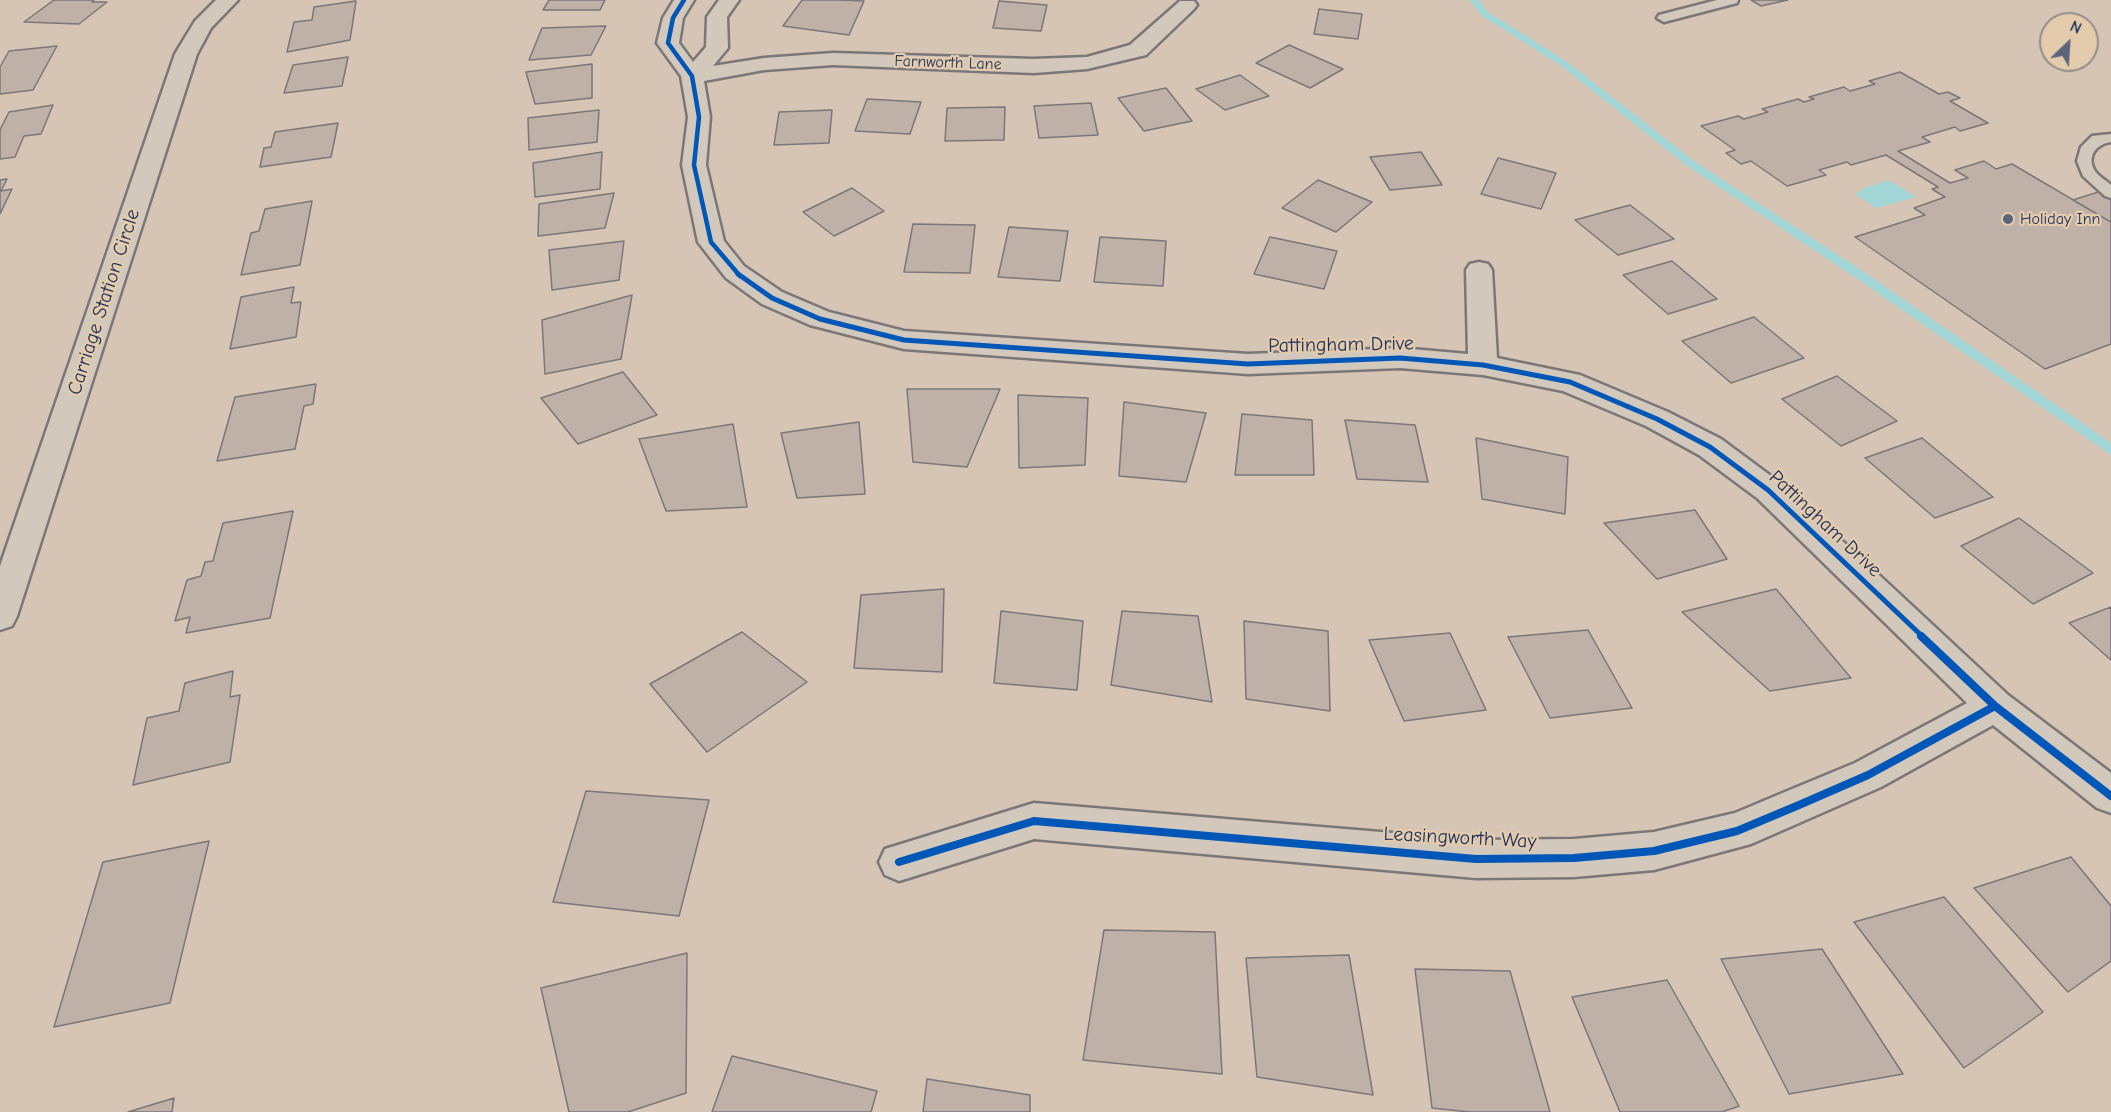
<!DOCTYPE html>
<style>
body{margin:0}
#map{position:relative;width:2111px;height:1112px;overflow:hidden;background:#d6c5b4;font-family:"Comic Neue",sans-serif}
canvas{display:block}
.north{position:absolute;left:2039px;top:12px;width:60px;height:60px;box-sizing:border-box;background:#e3cbac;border:2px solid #938d8d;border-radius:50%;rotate:25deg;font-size:16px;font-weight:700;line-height:24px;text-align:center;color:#1b2f5e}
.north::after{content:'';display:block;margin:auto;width:21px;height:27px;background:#5c647c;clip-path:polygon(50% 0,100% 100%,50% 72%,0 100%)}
</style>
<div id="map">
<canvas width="2111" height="1112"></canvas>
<div class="north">N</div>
</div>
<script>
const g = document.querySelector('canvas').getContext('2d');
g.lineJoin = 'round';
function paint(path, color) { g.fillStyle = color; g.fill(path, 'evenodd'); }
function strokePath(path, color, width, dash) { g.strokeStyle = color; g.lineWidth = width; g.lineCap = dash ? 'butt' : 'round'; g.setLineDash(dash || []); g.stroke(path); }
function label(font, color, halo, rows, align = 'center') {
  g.font = font + ' "Comic Neue",sans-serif'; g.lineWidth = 4.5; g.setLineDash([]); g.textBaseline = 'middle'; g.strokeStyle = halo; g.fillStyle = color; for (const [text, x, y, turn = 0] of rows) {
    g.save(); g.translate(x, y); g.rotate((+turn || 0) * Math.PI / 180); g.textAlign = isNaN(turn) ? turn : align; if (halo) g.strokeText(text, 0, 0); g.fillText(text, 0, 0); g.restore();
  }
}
paint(new Path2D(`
 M1889,180L1916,197L1876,208L1855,194L1867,187Z`), '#a3d6d6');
paint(new Path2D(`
 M1469,0H1479L1488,12L1566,61L1694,161L1864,272L2111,443V455L1856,278L1686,165L1560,65L1482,16Z`), '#a3d6d6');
const building = new Path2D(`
 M54,0H94L92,2H107L79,24L24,22Z
 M549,0H605L600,10H543Z
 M802,0H840L864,1L849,35L783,26Z
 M1751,0H1788L1761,6Z
 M356,1L350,40L287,52L294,22L312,20L314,7Z
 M999,1L1047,5L1041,31L993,28Z
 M1319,9L1362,14L1358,39L1314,34Z
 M606,26L591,55L529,60L542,28Z
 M1289,45L1343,69L1310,88L1256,63Z
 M57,46L33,90L0,94V67L9,51Z
 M348,57L342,86L284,93L293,65Z
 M592,64V98L535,104L526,72Z
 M1900,72L1939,94L1948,92L1960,98L1950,101L1988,123L1960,131L1955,127L1922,137L1930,142L1898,151L1950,183L1968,178L1955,170L1984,161L1996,169L2012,164L2111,222V344L2045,369L1855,237L1925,215L1914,208L1945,197L1932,189L1938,187L1886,155L1851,165L1847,162L1819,170L1826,175L1787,186L1751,161L1741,164L1726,153L1735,150L1701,126L1738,116L1744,119L1768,112L1762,109L1798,99L1804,102L1814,99L1809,97L1844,87L1850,91L1875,84L1869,81Z
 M1240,75L1269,96L1225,110L1196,89Z
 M1166,88L1192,121L1144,131L1118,98Z
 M867,99L921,102L910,134L855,131Z
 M1091,103L1098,135L1039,138L1034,106Z
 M53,105L41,134L24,136L15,157L0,159V130L9,112Z
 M1005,107L1004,140L945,141L947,108Z
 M599,110L597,142L529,150L528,118Z
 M832,110L829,143L774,145L779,112Z
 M338,123L331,157L260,167L264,148L271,147L275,132Z
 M602,152L600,189L535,197L533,163Z
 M1421,152L1442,185L1390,190L1370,157Z
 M1498,158L1556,173L1541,209L1481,194Z
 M7,179L1,191L12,189L0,214V180Z
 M1318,180L1372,202L1336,232L1282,208Z
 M852,188L884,211L834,236L803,212Z
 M2111,188V222L2073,200Z
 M614,193L605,228L538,236L539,204Z
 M312,201L300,265L241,275L251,233L259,231L265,209Z
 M1630,205L1674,239L1618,255L1575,220Z
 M913,224L975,225L970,273L904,272Z
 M1009,227L1068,231L1060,281L998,277Z
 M1100,237L1166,241L1163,286L1094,282Z
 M1270,237L1337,251L1324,289L1254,274Z
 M624,241L619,280L552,290L549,250Z
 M1672,261L1717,299L1668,314L1623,275Z
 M294,287L291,303L301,302L296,337L230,349L241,297Z
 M632,295L621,359L545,374L542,320Z
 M1754,317L1804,358L1731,383L1682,341Z
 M623,372L657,415L578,444L541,398Z
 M1837,376L1897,421L1841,446L1782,399Z
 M316,384L313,404L304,406L295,449L217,461L235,397Z
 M907,389H1000L967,467L913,462Z
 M1018,395L1088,398L1085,465L1019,468Z
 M1124,402L1206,413L1186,482L1119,476Z
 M1242,414L1312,420L1314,475H1235Z
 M1345,420L1415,425L1428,482L1357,479Z
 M859,422L865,494L797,498L781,433Z
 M733,424L747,507L666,511L639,439Z
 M1476,438L1568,457L1565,514L1482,499Z
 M1922,438L1993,497L1935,518L1865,458Z
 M1695,510L1727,559L1657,579L1604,523Z
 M293,511L270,618L186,633L190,617L175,621L187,580L201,576L205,562L213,561L223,523Z
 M2019,518L2093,573L2033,604L1961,546Z
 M944,589L942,672L854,668L861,595Z
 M1776,589L1851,678L1770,691L1682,612Z
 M2111,607V660L2069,623Z
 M1001,611L1083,621L1077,690L994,683Z
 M1122,611L1198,616L1212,702L1111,685Z
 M1244,621L1328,631L1330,711L1246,699Z
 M1588,630L1632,708L1550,718L1508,637Z
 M742,632L807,682L707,752L650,684Z
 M1450,633L1486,710L1404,721L1369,640Z
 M233,671L230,697L240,695L230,762L133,785L147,718L179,711L185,683Z
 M586,791L709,800L679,916L553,902Z
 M209,841L170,1003L54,1027L103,862Z
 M2071,857L2111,906V961L2068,992L1974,888Z
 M1944,897L2043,1012L1964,1068L1854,922Z
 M1104,930L1215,932L1222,1074L1083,1060Z
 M1822,949L1903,1074L1789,1094L1721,959Z
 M687,953L686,1093L628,1112H569L541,988Z
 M1349,955L1373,1095L1257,1077L1246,958Z
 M1415,969L1510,971L1550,1112H1469L1432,1108Z
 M1667,980L1739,1106L1722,1112H1620L1572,997Z
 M732,1056L877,1091L871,1112H712Z
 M927,1079L1030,1095V1112H923Z
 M174,1098L172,1112H128Z`);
paint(building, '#c0b1a8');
strokePath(building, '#7b7779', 1.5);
const lane = new Path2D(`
 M1717,0H1738L1737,3L1664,22L1657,18L1659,15Z
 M2111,134V142C2096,144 2086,157 2095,171C2098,176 2107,181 2111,185V198L2105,196L2083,176L2077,161L2081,147L2092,136Z`);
const street = new Path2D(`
 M216,0H238L211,28L197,54L17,616L12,626L0,630V566L175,54L195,21Z
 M674,0H694L683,18L679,43L693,62L706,47L707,17L719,0H739L727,17L728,48L713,66L764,58L833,53L1034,59L1087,57L1130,45L1180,1H1194L1197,5L1194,9L1146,55L1087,69L1034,73L833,65L764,70L704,81L710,117L706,165L724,241L744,266L782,292L829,312L904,331L1248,354L1400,348L1468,354L1466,270L1470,264L1479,262L1488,264L1492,270L1497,358L1580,375L1668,412L1721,439L1779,482L2008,695L2111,773V813L2097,808L1993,725L1881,787L1751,844L1654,870L1574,877L1476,878L1034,839L899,881L885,875L879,862L885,849L1034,803L1476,840L1574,839L1654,832L1735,813L1785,792L1855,763L1967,703L1757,498L1699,455L1646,426L1563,391L1483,375L1400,368L1248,374L904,349L810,325L762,304L726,278L698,242L682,165L688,117L681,76L657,43L663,18Z`);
strokePath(lane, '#7b7779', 5);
strokePath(street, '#7b7779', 5);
paint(lane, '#d2c8bc');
paint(street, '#d2c8bc');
strokePath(new Path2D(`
 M684,0L673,18L668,43L692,76L699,117L694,165L711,242L740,276`), '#0057b8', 4.5);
strokePath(new Path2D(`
 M738,274L772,298L820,319L904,340L1248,364L1400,358L1483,365L1570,382L1657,419L1710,447L1768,490L1923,637`), '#0057b8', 5);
strokePath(new Path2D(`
 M1921,636L1995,706L2111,796
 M899,862L1034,821L1476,859L1574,858L1654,851L1737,831L1799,805L1868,775L1995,706`), '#0057b8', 8);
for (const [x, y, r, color] of [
 [2008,219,6,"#5c647c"]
]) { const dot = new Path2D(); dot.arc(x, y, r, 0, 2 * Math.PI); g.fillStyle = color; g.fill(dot); strokePath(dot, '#e3cbac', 2); }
label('16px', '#1b2f5e', '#e3cbac', [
 ["Farnworth Lane",948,63,2]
]);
label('16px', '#1b2f5e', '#e3cbac', [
 ["Holiday Inn",2020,219]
], 'left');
label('20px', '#1b2f5e', '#e3cbac', [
 ["Carriage Station Circle",104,302,-72],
 ["Pattingham Drive",1341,345,-1],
 ["Pattingham Drive",1825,524,43],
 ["Leasingworth Way",1460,838,3]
]);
</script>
